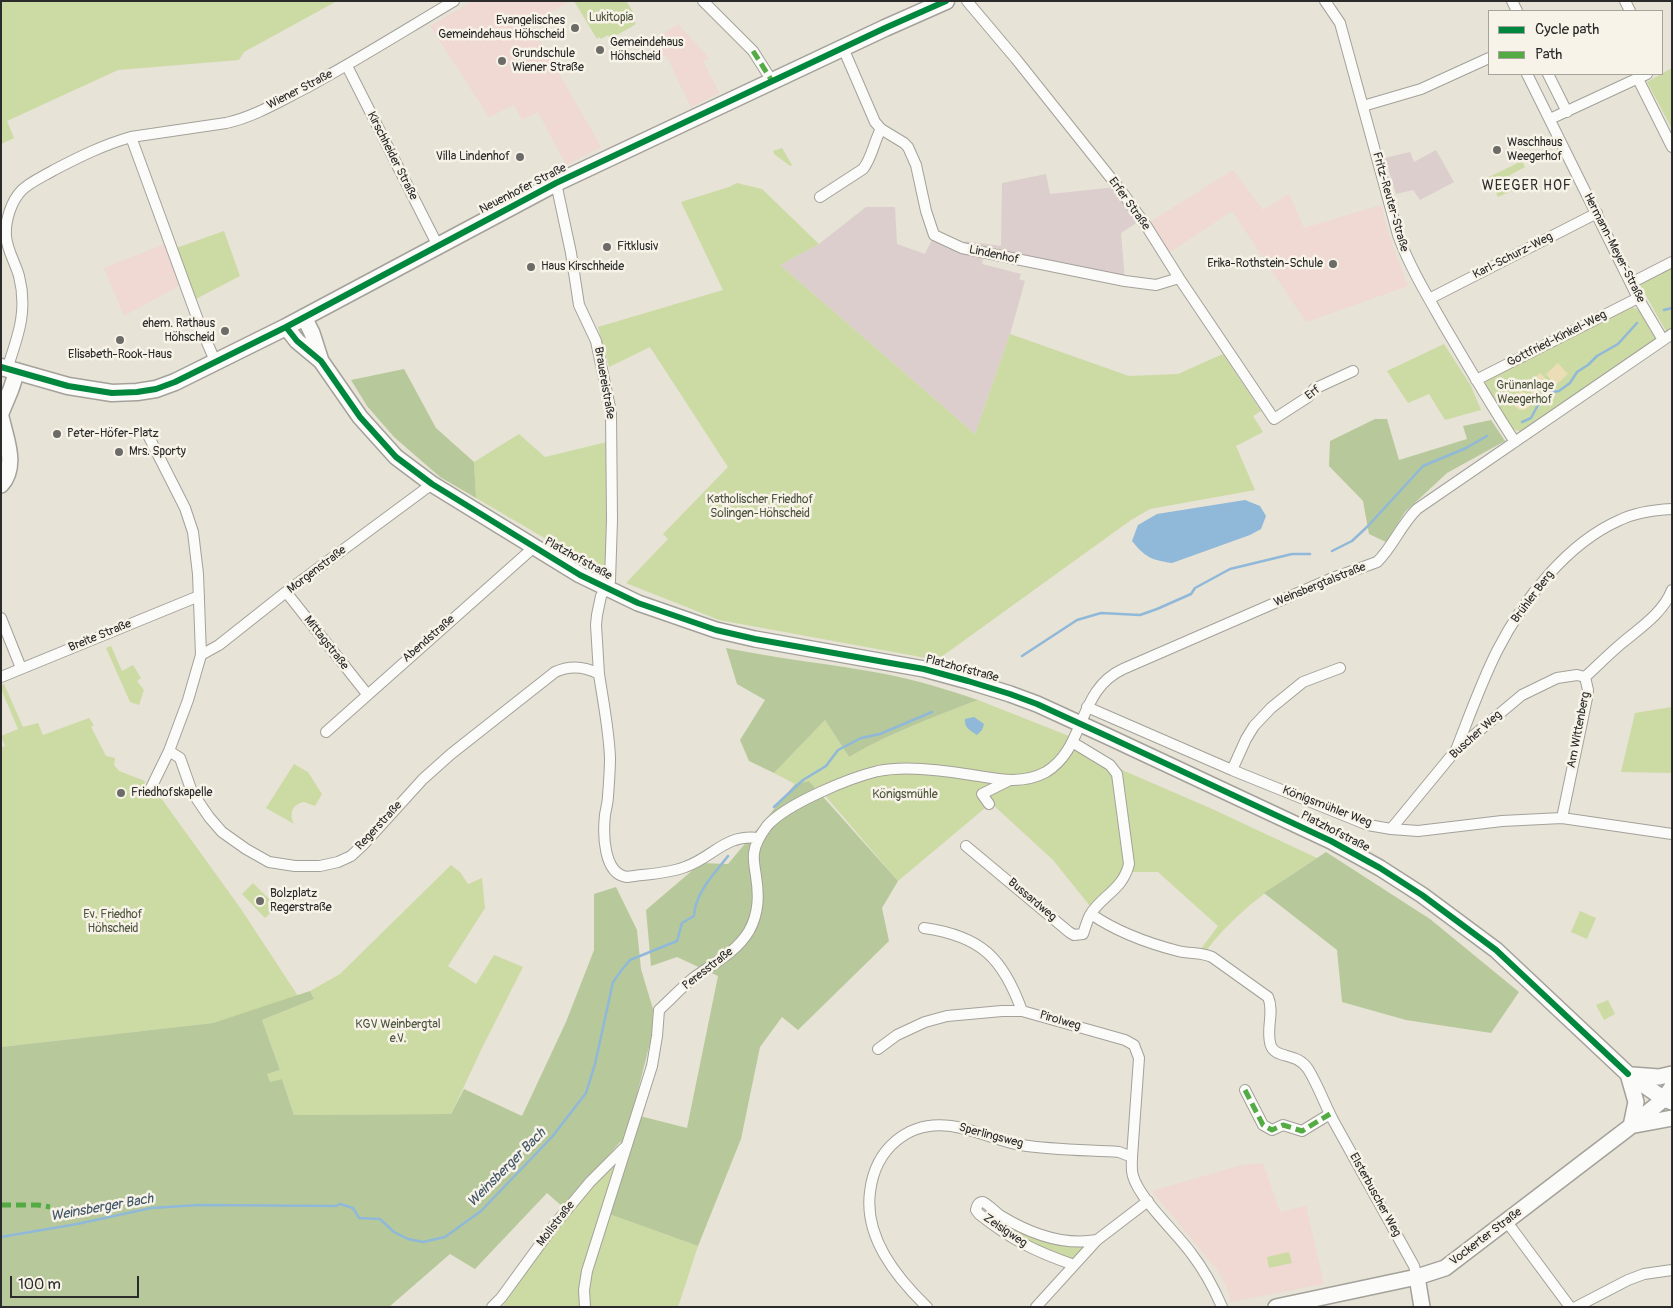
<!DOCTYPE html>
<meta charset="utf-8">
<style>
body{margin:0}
#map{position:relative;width:1673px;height:1308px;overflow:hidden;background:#e7e3d6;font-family:Pangolin,sans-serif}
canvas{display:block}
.frame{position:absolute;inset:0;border:2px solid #2b2b2b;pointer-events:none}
.legend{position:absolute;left:1488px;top:10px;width:175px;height:65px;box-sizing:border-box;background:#f7f3e8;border:1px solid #a5a39c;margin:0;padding:6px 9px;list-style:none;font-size:15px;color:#2b2b2b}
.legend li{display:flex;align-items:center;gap:10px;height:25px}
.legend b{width:25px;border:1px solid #a5a39c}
.scale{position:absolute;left:10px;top:1276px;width:129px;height:22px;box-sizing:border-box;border:2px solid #2b2b2b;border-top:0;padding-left:6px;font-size:15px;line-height:18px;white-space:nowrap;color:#2b2b2b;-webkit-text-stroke:4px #f7f3e8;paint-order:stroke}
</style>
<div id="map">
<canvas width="1673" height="1308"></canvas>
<div class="frame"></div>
<ul class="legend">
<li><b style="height:6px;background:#00873e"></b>Cycle path</li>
<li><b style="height:6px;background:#54ab44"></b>Path</li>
</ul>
<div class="scale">100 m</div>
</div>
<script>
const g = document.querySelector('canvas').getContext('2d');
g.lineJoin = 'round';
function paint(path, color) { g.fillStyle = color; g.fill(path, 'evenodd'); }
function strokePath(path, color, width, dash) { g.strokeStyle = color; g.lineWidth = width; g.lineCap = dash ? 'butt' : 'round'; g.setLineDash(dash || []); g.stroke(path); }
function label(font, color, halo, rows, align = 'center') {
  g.font = font + ' Pangolin,sans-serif'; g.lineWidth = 5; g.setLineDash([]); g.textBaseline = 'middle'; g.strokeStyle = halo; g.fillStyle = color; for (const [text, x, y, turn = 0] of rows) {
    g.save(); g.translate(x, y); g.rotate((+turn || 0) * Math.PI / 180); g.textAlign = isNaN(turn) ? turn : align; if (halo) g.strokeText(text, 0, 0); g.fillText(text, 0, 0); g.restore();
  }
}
paint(new Path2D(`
 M473,1H569L531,25L601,147L566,165L538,112L522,120L514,105L489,117L430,26Z
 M678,24L709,58L703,61L719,93L691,107L666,55L659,58L648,43Z
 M1233,170L1263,210L1289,194L1304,228L1381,205L1390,238L1408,286L1306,322L1232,211L1170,252L1150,222Z
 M165,244L180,285L124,316L104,268Z
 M1263,1163L1280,1212L1306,1206L1324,1284L1231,1302L1227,1287L1218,1271L1152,1191L1242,1165Z`), '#f0d8d3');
paint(new Path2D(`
 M1436,150L1454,182L1420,200L1413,190L1396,194L1385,158L1410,152L1414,162Z
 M1046,174L1050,194L1117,187L1141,220L1121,233L1125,281L984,253L982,264L1021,274L1019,279L1025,281L1010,334L975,434L780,265L819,244L866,207H895L897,244L925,254L934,235L962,248L965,241L1001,246L1002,183Z`), '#dbcecd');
paint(new Path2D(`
 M1,1H337L244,52L239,60L118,70L7,121L14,138L1,144Z
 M574,1H626L635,15L632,18L636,24L610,39L608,35L601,39L599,37L597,39Z
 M1672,68V129L1647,82Z
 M782,148L792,165L790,166L774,154L773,151Z
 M1522,161L1525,167L1510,175L1516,189L1498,197L1489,177Z
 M737,183L762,189L819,244L780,265L975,434L1010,334L1129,376L1178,374L1223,354L1261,411L1253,416L1263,432L1236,446L1255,490L1150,509L1131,520L937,660L719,620L626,583L668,539L663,534L728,467L650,347L609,367L598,327L723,290L681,202L729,187Z
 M224,231L240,276L194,300L176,248Z
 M1672,266V330L1667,333L1639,283Z
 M1630,307C1642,306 1649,327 1655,336V340L1523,431H1518L1510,428L1486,388L1485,381L1488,377L1602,322Z
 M1444,344L1471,386L1481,410L1445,420L1429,394L1408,403L1387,371Z
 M519,434L545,457L607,442L608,570L606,574L476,498L474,462Z
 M111,646L122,671L133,665L141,678L137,681L144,690L139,705L130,702L106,648Z
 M4,684L23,727L38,723L43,735L89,718L94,725L91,727L106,756L115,758L114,765L119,771L145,781L144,786L161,798L241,909L298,996L213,1023L1,1047V748L5,746L1,736L18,729L1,689V685Z
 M978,700L1069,736L1078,751L1210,808L1317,858C1275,885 1237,910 1206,951L1201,949L1218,926L1158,872H1133L1125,870L1123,875L1090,906L1053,860L991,803L898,881L822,792L813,786L809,781L795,784L774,773L825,720L849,757C890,733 933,717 978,700Z
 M1672,707V773L1621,772L1635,713Z
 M294,764L308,772L322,794L315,806L304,802C292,804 289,814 294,824L266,808Z
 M451,865L460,872L468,884L482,878L485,908L448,966L476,984L494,955L523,967L482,1048L451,1114L294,1115L282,1079L270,1083L267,1074L280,1070L262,1020L314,999L310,991L340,974Z
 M253,883L277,907L265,918L242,894Z
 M1580,911L1596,918L1587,939L1571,932Z
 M1608,1000L1615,1014L1604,1020L1596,1005Z
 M617,1161L581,1307H502L568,1214Z
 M609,1214L698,1246L678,1307H589C587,1272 598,1246 609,1214Z
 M989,1215L1009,1226L1069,1246L1085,1247L1073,1260L1067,1261L1010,1233Z
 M1289,1252L1292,1263L1269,1268L1267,1257Z`), '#ccdaa3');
paint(new Path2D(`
 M404,369L436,428L474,462L476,498L440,477L394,437L367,406L351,380Z
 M1375,419H1387L1399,460L1467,439L1463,426L1491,420L1505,441L1447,473L1405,512L1386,542L1369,534L1363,501L1329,466L1330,441Z
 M726,648C779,659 833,664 885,674C917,680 948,690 978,700C933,717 890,733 849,757L825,720L774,773L749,761L740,740L765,700L737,684Z
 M809,781L898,881L882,908L889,941L798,1030L782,1017L760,1047L741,1139L698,1246L609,1214L630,1147L620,1142L564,1208L547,1193L475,1269L450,1254L389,1307H1V1047L213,1023L310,991L314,999L262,1020L280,1070L267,1074L270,1082L282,1079L294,1115L451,1114L464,1089L522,1116L566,1022L594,950V894L616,887L637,930L641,969L653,1009L652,1035L632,1114L687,1128L718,976L677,957L651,966L646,910L701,863L728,864L795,784Z
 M1326,852L1430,919L1519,992L1491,1033L1406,1020L1342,1002L1337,950L1264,893Z`), '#b7c99a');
paint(new Path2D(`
 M1558,363L1568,374L1556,385L1546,374Z
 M1540,373L1548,381L1533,395L1525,386Z
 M1513 401a9 9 0 1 1 18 0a9 9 0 1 1-18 0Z`), '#ebdeb7');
paint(new Path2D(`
 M1245,500L1260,506L1266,516L1261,529L1250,535L1172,563C1151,560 1145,557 1132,541L1138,525L1157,514Z
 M974,717L984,724L982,730L977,735C970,730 964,728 965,719Z`), '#90b8d9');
strokePath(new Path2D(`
 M1664,310L1672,308
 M1522,422L1531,418L1539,403L1551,392L1559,391L1570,383L1577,372L1588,365L1597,356L1618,344L1637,323
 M1332,551L1352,541L1368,526L1423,466L1466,448L1487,436
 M1022,656L1077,620L1101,613L1140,615L1157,609L1191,594L1195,588L1230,569L1292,554H1310
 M774,807L803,780L826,766L838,750L861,738L880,734L932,712
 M1,1237L77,1224L151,1208L199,1205L336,1206L340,1204L353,1208L359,1218L380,1219L394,1232L408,1239L423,1242L445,1237L481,1211L552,1137L586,1093L595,1064L613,982L621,971L630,960L677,941L682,923L694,916C695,893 714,874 728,856`), '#90b8d9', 2.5);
const street = new Path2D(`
 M703,1L753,51L772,81
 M967,1L1016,59L1122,192L1147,227L1179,278L1274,419L1308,397L1314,389L1353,371
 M1325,1L1340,23L1398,235C1410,268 1428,297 1445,327C1468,366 1490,404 1515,442
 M1512,1L1517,11
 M1625,1L1630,11
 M843,48L875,122L881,129L904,143L908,147L916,165L926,211L934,235L962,248L1125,281L1156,285L1179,278
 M347,66L438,246
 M1527,74L1638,298L1663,340
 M1548,74L1567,112
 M1638,79L1672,147
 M1363,106L1421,89L1489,58
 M1550,119L1647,74
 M131,137L202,331L216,363
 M556,183L571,253L579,305L596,341L611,412L612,520L610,581L601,596L597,615L596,625L599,674
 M820,197L863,169C872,158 874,141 881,129
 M1631,283L1672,262
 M1429,299L1597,213
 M7,369C18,336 28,311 19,276C15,262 7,250 6,236C5,221 11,201 22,190C30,182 44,176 54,170C79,157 103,145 131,137L226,123C254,117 280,101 306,88C356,61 405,30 454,1
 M1476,380L1638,298
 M149,437L185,508L193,532L198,574L201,655L188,700L169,751L180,758L192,792L209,817L222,832L246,849L269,862L295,866H320L338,862L351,856L364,844L423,779L451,754L555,672C570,665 584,666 599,674C603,701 609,730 610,758C610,770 609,783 608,796C608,802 606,808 605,815C603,833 603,874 627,877C646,874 667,874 685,867C714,857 724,834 759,838
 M286,592L367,694
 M1,618L21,668
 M201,655L219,645L286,592L432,484
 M1,677L199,596
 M1087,707L1232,770L1368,825L1391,829L1418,831L1502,821L1562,818L1672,834
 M326,732L533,548
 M1456,750C1469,717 1481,683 1497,651C1523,600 1567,543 1620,520C1636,512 1654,510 1672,509
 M1232,770L1246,739L1254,726L1271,708L1303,682L1340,668
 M150,790L169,751
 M989,804L982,794L1008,781
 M1562,818L1587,698L1588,690L1585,677C1597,666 1609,654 1622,643C1640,628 1663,613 1672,590
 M1391,829L1456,750L1522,695L1557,678L1577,675L1585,677
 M966,846L1069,932L1074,935L1083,934C1085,928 1087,921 1090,915C1101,896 1123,890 1129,864L1117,774L1110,765L1072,742
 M1091,914C1117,932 1147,943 1178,951C1190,954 1201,952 1212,957L1268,997C1275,1013 1265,1030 1271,1046C1276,1059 1297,1052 1308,1069C1318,1085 1324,1103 1333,1120C1360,1168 1387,1217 1414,1266L1417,1277
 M924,928C981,936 1003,958 1022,1011
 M878,1049L897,1035L925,1022L947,1016L1002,1011H1022L1125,1040L1134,1045L1139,1058L1132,1157
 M1245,1090L1263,1125L1272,1130L1283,1125L1302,1131L1330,1114
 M1507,1222L1570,1307
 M1074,1265C1034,1251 1012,1240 979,1214L976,1210C977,1206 978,1202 983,1202C987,1203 997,1214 1001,1216C1029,1233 1064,1246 1097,1240
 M492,1307L501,1298L555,1224L590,1182L624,1148
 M585,1307L584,1290L587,1271L652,1066L657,1036L659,1010C670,1000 680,989 692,979C712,964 736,953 749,931C759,913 759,895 756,876C755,869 753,860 754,853C755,844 761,834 767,826C786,804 849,778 878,771C906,765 943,770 972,775C997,779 1022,785 1046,772C1086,748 1077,690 1123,669L1330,579L1377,562C1392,548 1400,526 1417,509L1672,334
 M927,1307C896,1277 864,1237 870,1192C875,1149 908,1120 951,1126C975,1129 997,1141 1021,1145C1053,1150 1087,1150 1119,1152L1132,1157C1132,1163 1131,1170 1133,1176C1140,1200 1176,1232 1191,1253C1205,1271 1213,1286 1222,1307
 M1036,1307L1097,1240L1148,1201
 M1576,1307L1628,1280L1644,1274L1672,1270`);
const secondary = new Path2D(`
 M304,317L312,333L321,361
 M286,327L297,341L321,361L360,417L396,457L432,484L580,575L638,603L716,630L755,639L924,669L968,681L1010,694L1037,704L1109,737L1331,841L1380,868L1422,895L1496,950L1628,1074L1664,1099L1672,1102
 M1,413L11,389L17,371
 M1,417C6,439 18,466 1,485
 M1628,1074L1636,1102L1631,1126
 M1632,1075L1659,1077L1672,1074
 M1635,1125L1672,1118
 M1417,1277L1422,1307
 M1276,1307L1417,1277L1445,1268L1631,1126L1664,1099L1672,1087`);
const primary = new Path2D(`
 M1,367L68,386L112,393L137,392L156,389L175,382L286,327L556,183L885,28L946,1`);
strokePath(street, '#a3a19a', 12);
strokePath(secondary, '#a3a19a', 18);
strokePath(primary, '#a3a19a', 19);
strokePath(street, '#fbfbf9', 10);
strokePath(secondary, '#fbfbf9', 15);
strokePath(primary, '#fbfbf9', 16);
strokePath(new Path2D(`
 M753,51L772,81
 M1245,1090L1263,1125L1272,1130L1283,1125L1302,1131L1330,1114
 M1,1205H38L50,1207`), '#54ab44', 5, [10, 5]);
strokePath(new Path2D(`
 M286,327L297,341L321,361L360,417L396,457L432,484L580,575L638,603L716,630L755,639L924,669L968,681L1010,694L1037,704L1109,737L1331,841L1380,868L1422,895L1496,950L1628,1074
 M1,367L68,386L112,393L137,392L156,389L175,382L286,327L556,183L885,28L946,1`), '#00873e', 6);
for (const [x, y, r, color] of [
 [575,28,5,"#6d6b67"],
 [600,50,5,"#6d6b67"],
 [502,61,5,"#6d6b67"],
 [1497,150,5,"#6d6b67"],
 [520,157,5,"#6d6b67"],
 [607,247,5,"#6d6b67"],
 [1333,264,5,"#6d6b67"],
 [531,267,5,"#6d6b67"],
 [225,331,5,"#6d6b67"],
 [120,340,5,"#6d6b67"],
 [57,434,5,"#6d6b67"],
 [119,452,5,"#6d6b67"],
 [121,793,5,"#6d6b67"],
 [260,901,5,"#6d6b67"]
]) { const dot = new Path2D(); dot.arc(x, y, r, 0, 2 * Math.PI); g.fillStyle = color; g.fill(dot); strokePath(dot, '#f7f3e8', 2); }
label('12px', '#4e553e', '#f7f3e8', [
 ["Lukitopia",611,18],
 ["Grünanlage",1525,386],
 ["Weegerhof",1525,400],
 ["Katholischer Friedhof",760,500],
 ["Solingen-Höhscheid",760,514],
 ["Königsmühle",905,795],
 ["Ev. Friedhof",113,915],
 ["Höhscheid",113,929],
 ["KGV Weinbergtal",398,1025],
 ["e.V.",398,1039]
]);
label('12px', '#2b2b2b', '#f7f3e8', [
 ["Evangelisches",565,21,"right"],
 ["Gemeindehaus Höhscheid",565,35,"right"],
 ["Gemeindehaus",610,43],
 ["Höhscheid",610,57],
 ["Grundschule",512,54],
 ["Wiener Straße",512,68],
 ["Waschhaus",1507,143],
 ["Weegerhof",1507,157],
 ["Villa Lindenhof",510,157,"right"],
 ["Fitklusiv",617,247],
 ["Erika-Rothstein-Schule",1323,264,"right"],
 ["Haus Kirschheide",541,267],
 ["ehem. Rathaus",215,324,"right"],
 ["Höhscheid",215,338,"right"],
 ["Elisabeth-Rook-Haus",120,355,"center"],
 ["Peter-Höfer-Platz",67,434],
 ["Mrs. Sporty",129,452],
 ["Friedhofskapelle",131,793],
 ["Bolzplatz",270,894],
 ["Regerstraße",270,908]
], 'left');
label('12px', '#2b2b2b', '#f7f3e8', [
 ["Wiener Straße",300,90,-27],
 ["Kirschheider Straße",392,156,63],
 ["Neuenhofer Straße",523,189,-27],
 ["Fritz-Reuter-Straße",1390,202,74],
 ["Erfer Straße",1129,204,54],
 ["Hermann-Meyer-Straße",1614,248,63],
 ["Lindenhof",994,255,12],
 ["Karl-Schurz-Weg",1513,256,-27],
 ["Gottfried-Kinkel-Weg",1557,339,-27],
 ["Brauereistraße",604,383,80],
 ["Erf",1313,393,-37],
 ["Platzhofstraße",578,559,29],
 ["Morgenstraße",317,570,-37],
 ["Weinsbergtalstraße",1320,585,-22],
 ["Brühler Berg",1533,597,-53],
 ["Breite Straße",100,636,-22],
 ["Abendstraße",429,639,-41],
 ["Mittagstraße",326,643,52],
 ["Platzhofstraße",962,669,15],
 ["Am Wittenberg",1579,730,-79],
 ["Buscher Weg",1476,735,-42],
 ["Königsmühler Weg",1327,807,21],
 ["Regerstraße",379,826,-47],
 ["Platzhofstraße",1335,832,27],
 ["Bussardweg",1032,900,40],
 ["Peresstraße",708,969,-38],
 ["Pirolweg",1060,1021,16],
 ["Sperlingsweg",991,1136,15],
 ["Elsterbuscher Weg",1375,1195,61],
 ["Mollstraße",556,1224,-52],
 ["Zeisigweg",1005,1231,34],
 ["Vockerter Straße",1486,1237,-37]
]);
g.letterSpacing = '1px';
label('14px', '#2b2b2b', '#f7f3e8', [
 ["WEEGER HOF",1527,186]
]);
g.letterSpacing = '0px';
label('italic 14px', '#415668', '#f7f3e8', [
 ["Weinsberger Bach",507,1168,-45],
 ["Weinsberger Bach",102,1208,-10]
]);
</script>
